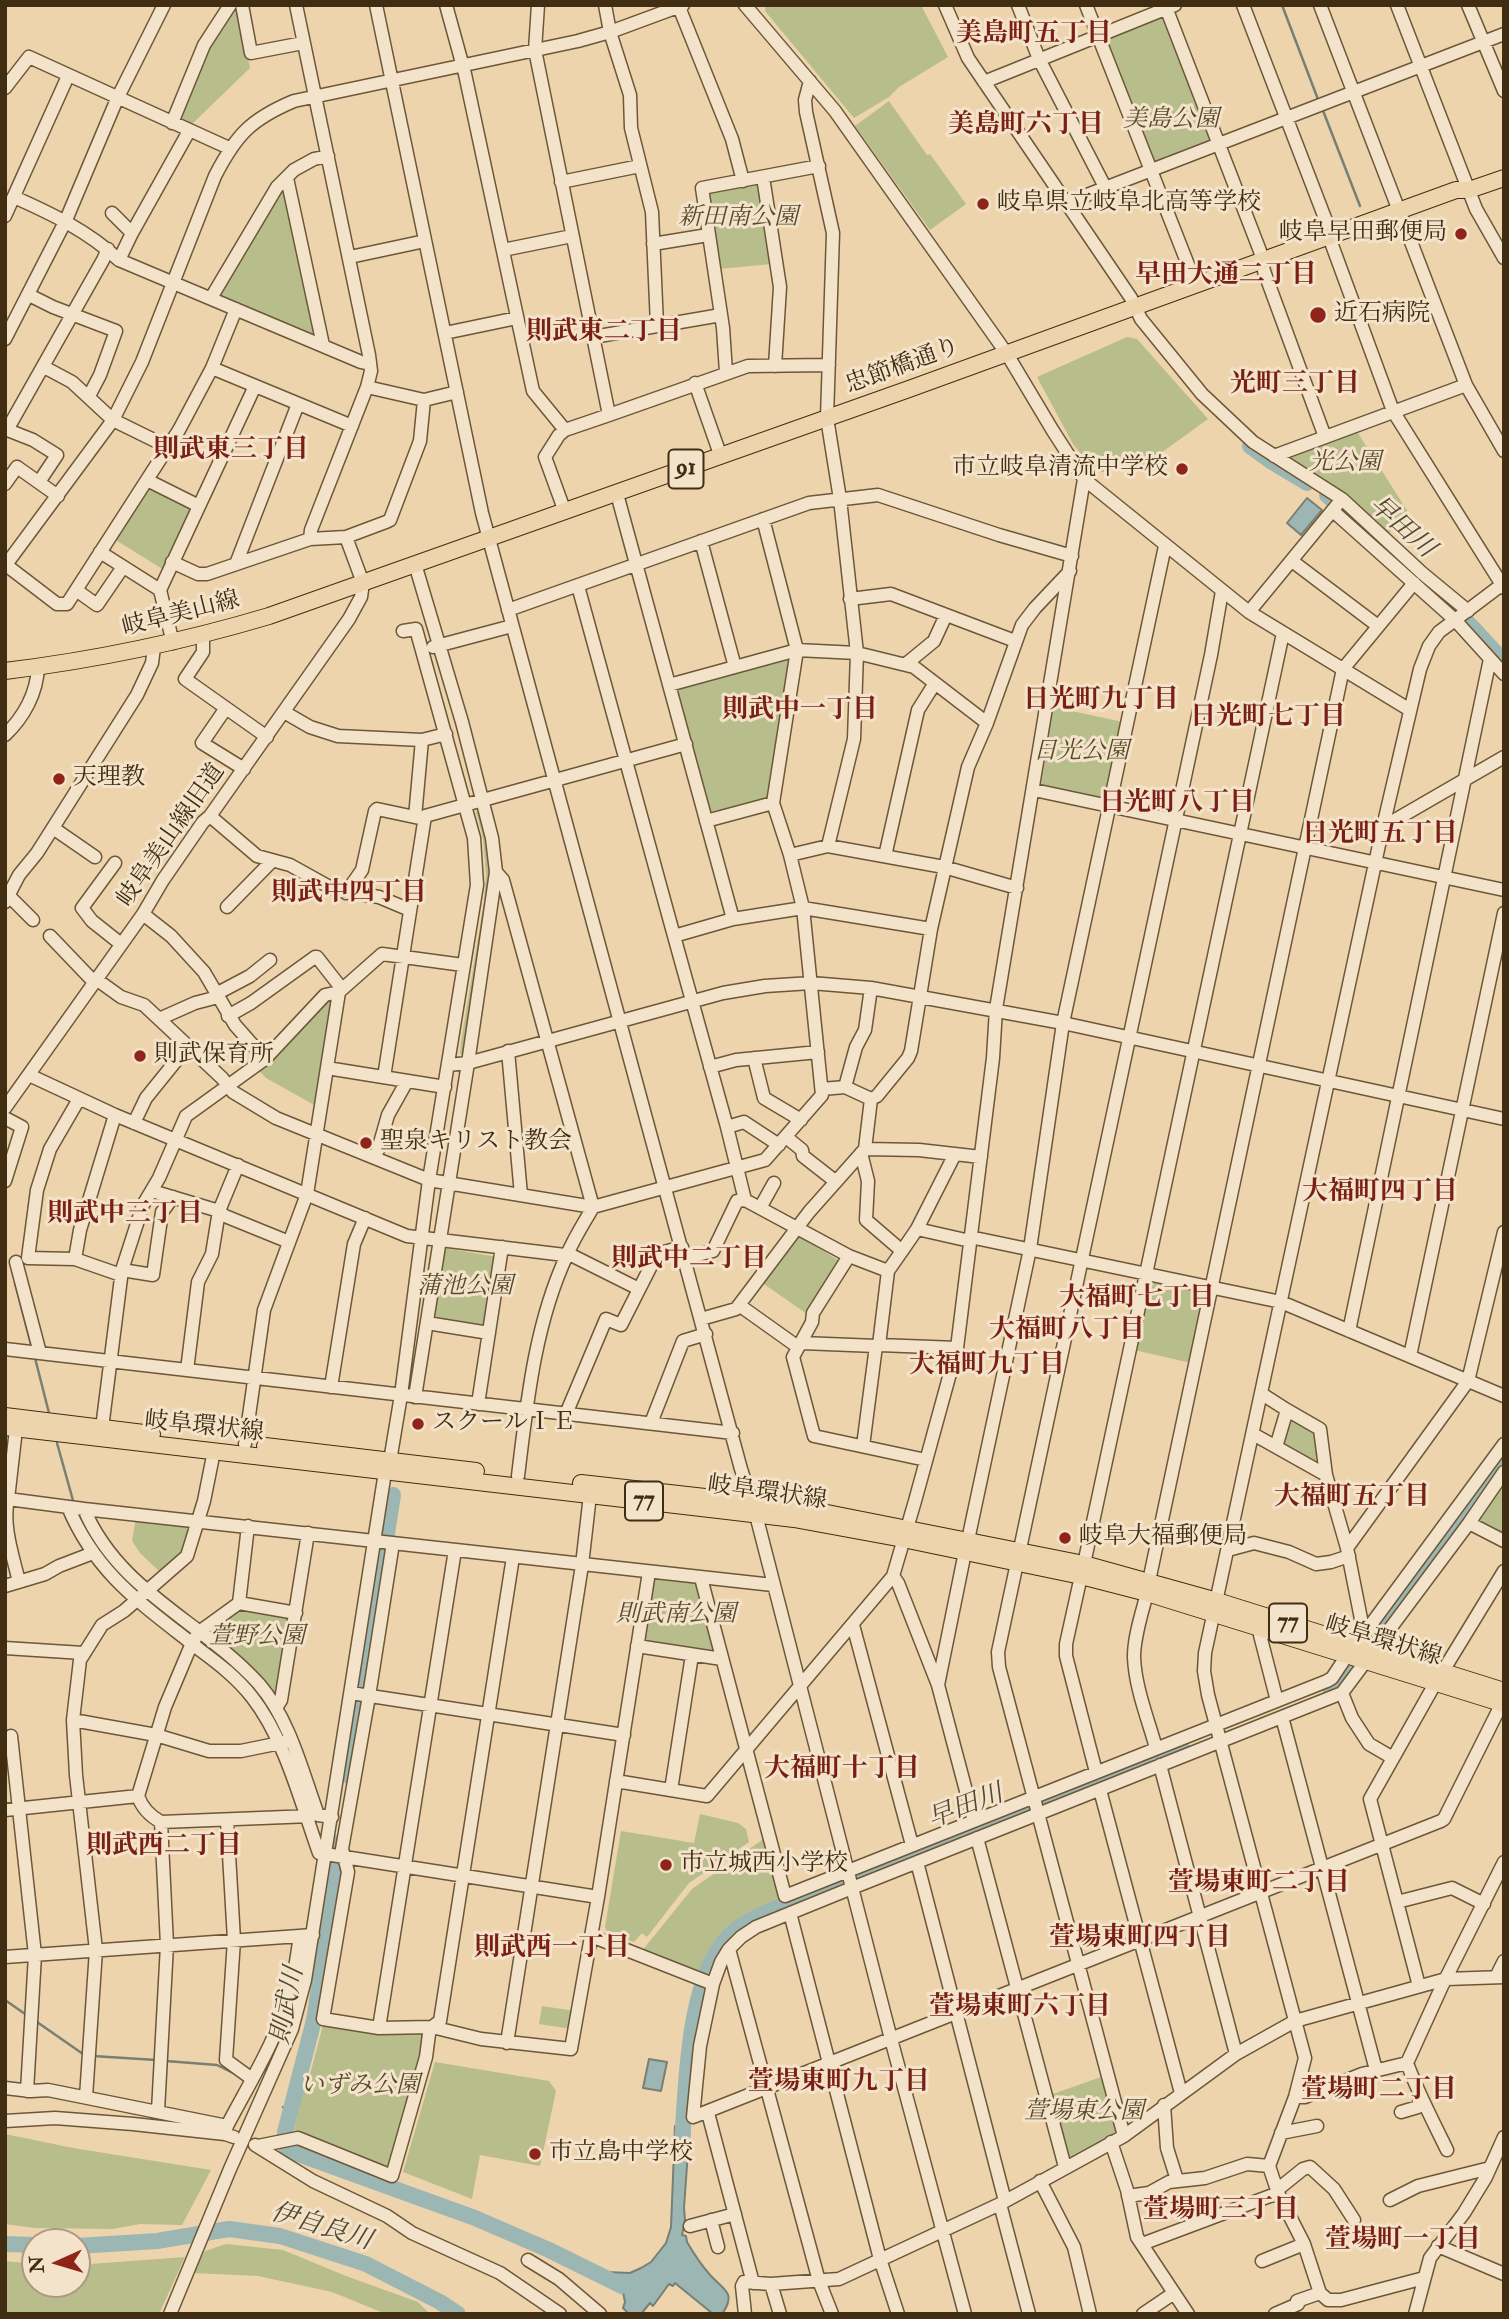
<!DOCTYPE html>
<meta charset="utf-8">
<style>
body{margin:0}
#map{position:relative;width:1509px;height:2319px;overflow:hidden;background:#edd4ad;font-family:"IM FELL Double Pica",serif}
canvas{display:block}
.frame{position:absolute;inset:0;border:7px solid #412d11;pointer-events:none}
.north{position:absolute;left:21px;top:2228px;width:70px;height:70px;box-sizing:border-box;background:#f3e3ca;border:2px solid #ac9a80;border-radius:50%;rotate:266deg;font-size:19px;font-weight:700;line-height:28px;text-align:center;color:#412d11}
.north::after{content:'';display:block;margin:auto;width:24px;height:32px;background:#8f2418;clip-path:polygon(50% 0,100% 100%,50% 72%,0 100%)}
</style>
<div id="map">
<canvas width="1509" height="2319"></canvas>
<div class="frame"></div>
<div class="north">N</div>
</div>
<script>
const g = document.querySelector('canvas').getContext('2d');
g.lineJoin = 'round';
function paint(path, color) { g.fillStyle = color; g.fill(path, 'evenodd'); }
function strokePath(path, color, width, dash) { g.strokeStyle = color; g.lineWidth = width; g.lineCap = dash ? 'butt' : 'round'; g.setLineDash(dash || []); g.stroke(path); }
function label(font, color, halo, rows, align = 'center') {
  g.font = font + ' "IM FELL Double Pica","Noto Serif JP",serif'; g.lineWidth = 6; g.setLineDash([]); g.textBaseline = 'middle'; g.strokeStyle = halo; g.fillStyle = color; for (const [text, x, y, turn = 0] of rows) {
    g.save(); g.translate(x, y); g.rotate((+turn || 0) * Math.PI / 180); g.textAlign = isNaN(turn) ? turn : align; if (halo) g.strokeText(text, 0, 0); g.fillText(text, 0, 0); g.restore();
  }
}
paint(new Path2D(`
 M766,5H921L948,57L899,87L889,97L854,118L765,11Z
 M234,6L238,7L250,68L192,124L180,120L210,45Z
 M1162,15L1165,18L1213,140L1153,164L1105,38Z
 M889,101L927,155L930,154L966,204L930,230L855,126Z
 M757,182L760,184L772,264L719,269L706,196L709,193Z
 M281,189L284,190L314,334L312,335L218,294Z
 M1127,337L1137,339L1208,419L1136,471L1120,461L1110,472H1095L1073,444L1037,377Z
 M1356,430L1408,512L1388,534L1276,453Z
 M151,487L191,507L193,511L164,570L114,539L147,488Z
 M792,659L769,799L709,812L677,690Z
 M1053,707L1123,722L1107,799L1104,800L1041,785Z
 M480,810L490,857V890L465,1055L460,1054L461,1042L484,902L486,875L483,838L476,812Z
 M330,996L333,998L316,1106L266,1078L258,1070Z
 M796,1234L838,1260L807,1314L761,1282Z
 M444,1248L498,1257L486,1328L431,1319Z
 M1151,1280L1204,1290L1206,1294L1191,1363L1134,1350L1149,1282Z
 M1285,1409L1315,1427L1317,1467L1276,1446Z
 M1504,1477V1535L1474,1520Z
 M136,1518L191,1526L182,1553L160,1572L140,1553L132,1541Z
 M656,1577L696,1582L716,1650L714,1654L645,1643L643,1639L653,1579Z
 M240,1607L290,1617L277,1696L272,1697L208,1631Z
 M700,1814L738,1823L746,1829L749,1842L689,1883L647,1937L642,1933L634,1942L607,1932L605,1927L621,1831L694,1843Z
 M765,1838L781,1900C737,1917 717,1930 700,1976L641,1952L692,1889Z
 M542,2006L575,2011L572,2029L539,2024Z
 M323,2025L423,2032L426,2034L423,2056L390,2169L387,2171L297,2133L294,2130L305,2082H308Z
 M435,2062L549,2081L556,2091L540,2166L480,2155L472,2199L403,2172Z
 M1104,2076L1118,2131L1068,2160L1050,2095Z
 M5,2134L73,2148L211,2170L182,2225L140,2224L113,2229L35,2228L5,2224Z
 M226,2244L283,2250L346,2276L418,2302L430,2314H386L332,2292L258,2276L193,2273L205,2251Z
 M185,2257L159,2314H5V2261L35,2264V2284H77V2265Z`), '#b7bd8b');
const water = new Path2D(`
 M1307,498L1322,510L1301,535L1287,523Z
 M649,2059L667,2062L661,2091L643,2088Z
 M690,2123L684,2208L685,2220L682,2235L686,2236L687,2242C694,2254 702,2266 711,2276C724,2290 737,2293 722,2314H713L675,2283L673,2286L669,2284L653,2306L650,2303L641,2314H629L623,2308L625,2302L623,2292L603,2281L606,2272L630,2273L641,2268L651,2262L666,2243L671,2227L675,2126Z`);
paint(water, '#9cb6b4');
strokePath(water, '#787f73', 2);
strokePath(new Path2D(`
 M1282,5L1319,102
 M1322,108L1360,206
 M15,1283L32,1348
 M35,1358L49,1413
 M57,1443L74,1504
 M78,1513L101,1553
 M161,1611L191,1635
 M199,1641L219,1657
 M224,1661C248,1680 267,1703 280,1731
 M5,2000L28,2016
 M37,2022L83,2054
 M93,2056L156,2060
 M166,2061L217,2065L237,2075
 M283,2107L290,2111`), '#787f73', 2.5);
strokePath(new Path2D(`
 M1250,446L1272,462L1307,483
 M1327,495L1401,562
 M1429,586L1472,627L1504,662
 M1331,1691L1338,1688L1504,1462
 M349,1776L393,1495
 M338,1843L335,1885L314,2020L285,2132L287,2150L475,2218L549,2250L622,2286
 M682,2144C686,2087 687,1978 729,1936C746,1919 769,1912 791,1902L1183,1750
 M5,2244L35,2245
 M77,2246L157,2241L229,2229L280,2236L366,2264L440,2302L458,2314`), '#9cb6b4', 16);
const minor = new Path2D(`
 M242,5L251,53L303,43
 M296,5L369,355L371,371L367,387L311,530L310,539
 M376,5L482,513L741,1469L756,1515L891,2039L965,2314
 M446,5L465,74L533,391L565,430
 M538,5L535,50L609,415L565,430L559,435L545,457L565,512
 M605,5L610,32L630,95L631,128L652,212L657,325
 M745,5L835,111L1007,354L1053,431L1084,479L1249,612L1410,710
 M945,5L968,58L1131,298L1141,319L1202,394L1253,442L1342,499L1422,573L1468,611
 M1018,5L1039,59L1106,189
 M1086,5L1196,285
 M1165,5L1260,251L1264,271L1325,437
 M1243,5L1328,226L1332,245L1393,411L1504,588
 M1320,5L1466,385L1504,451
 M1397,5L1476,209L1504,258
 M1468,5L1504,91
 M679,7L732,139L743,181
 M810,81L805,100L806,112L833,233L827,418L840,499L857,653L854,739L828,846
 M984,82L1175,5
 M5,88L29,57L229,148
 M172,123L204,45L230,5
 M763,177L780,287L775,366
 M287,178L323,345
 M561,182L640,166
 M14,197C52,214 88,231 119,260L361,362L370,364
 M1066,203L1504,34
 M112,213L132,233
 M5,216L68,76
 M653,244L708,235
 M503,250L572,236
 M350,257L425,241
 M119,260L132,233L189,131
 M29,295L53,307L116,331L100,375L89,396
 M211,298L277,187L294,170L314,159L328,156
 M445,333L517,318
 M593,337L721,315
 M5,339L66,220L117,99L164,5
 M44,367L72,382L113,420L168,447
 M212,368L352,426
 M726,372L723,328L702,188L819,166
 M695,383L721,457
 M367,387L424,400L457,392
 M609,415L748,366L829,365
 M5,429L33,440L57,455L39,482
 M7,430L103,260L108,249
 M1274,456L1466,385
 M147,480L199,506
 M5,484L17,467L58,496
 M617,494L733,919L674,936L727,1127L745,1200
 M1333,511L1455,620L1504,674
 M701,541L735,667
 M100,552L160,590
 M1292,561L1378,626
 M172,562L198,574H207L310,539L346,537L386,522L390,520L420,441L424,400
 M236,564L298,404
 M415,564L462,722L492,838L496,872L468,1063L415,1397
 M6,565L57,604H67L179,430L212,368L236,309
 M5,566L113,420L142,362L215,176C236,135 251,119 294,101L578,41L610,32L683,5
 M578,586L674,936
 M76,590L97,605L123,567
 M850,599L891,594L1015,641
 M508,610L809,503L878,495L999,535L1072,556
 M1249,612L1337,505
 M203,636V652L185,679L267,737
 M173,643L160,590L255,386
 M433,647L512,626
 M906,664L934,641L946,615
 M669,685L797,650L857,653L914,667L987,723
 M226,708L202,743L244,769
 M284,712L310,727L338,736L422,740
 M5,735C24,717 37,693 38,667
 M1034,790L1504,890
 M210,816L257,856L290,865L335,890L379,897L410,910
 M415,817L422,740L446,734
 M706,821L773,803
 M1383,827L1504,757
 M53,828L95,857
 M790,855L828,846L944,867L1017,888
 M885,856L918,710L935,683
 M115,863L82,908L92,921L121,944
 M496,872L503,880L593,1207C584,1223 574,1238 567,1255C535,1323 527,1402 518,1476
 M5,892L33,920
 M346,893L362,870L375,811L377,809L424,819
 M5,902L19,875L37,853L137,695L152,663L154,647
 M227,907L272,861
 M143,914L171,936L204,972L235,1025L265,1059
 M733,919L803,908L931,929
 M50,936L94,982
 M96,979L121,997L144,1005L159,1019
 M216,994L250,976L270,960
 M218,997L195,1003L159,1019L222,1078L233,1092L276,1118L429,1180L593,1207L765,1160L822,1095L803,908L790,855L773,803L797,650L763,519
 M228,1016L251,1003L315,957H317L342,989
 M508,1051L521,1195
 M754,1058L764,1098L801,1120
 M448,1065L468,1063L723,993L765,986L811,983L871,988L1063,1023L1504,1119
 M710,1067L736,1060L818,1052
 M327,1068L445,1087
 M29,1075L115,1115L407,1236L573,1256L639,1289
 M384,1077L425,816L686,744
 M845,1087L856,1047L865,1030L871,988
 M822,1089L845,1087L871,1099
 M79,1099L50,1149L37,1190L28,1258L75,1259L121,1275
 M5,1108L143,914L163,880L203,822L210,816L349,619L361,597L363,583L346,537
 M5,1118L22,1127L5,1181
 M134,1123L146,1098L188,1046
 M727,1127L744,1122L779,1145
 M786,1137L802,1150L803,1156L835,1181
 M865,1149L919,1150L981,1157
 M861,1153L868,1181L866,1220L902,1251L888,1271L879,1345L876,1346L863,1446
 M374,1157L378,1150L388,1115L407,1081
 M152,1191L219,1211L238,1165
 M760,1208L774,1183
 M917,1229L955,1154
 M970,1237L1281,1302L1504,1396
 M902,1251L917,1229L970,1241
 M849,1256L888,1271
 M686,1258L713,1251L737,1201L745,1200L849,1256L813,1313L812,1322L793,1357L814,1436L926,1460
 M75,1259L80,1230L115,1115
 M16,1262L40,1353
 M122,1270L153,1275L162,1212L173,1197
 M739,1305L809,1212L865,1149L871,1099L877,1096L908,1058L911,1051L931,929L968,767L987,723L1022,625L1035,608L1070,571
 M701,1319L736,1309L739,1305L798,1347
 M427,1323L489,1333
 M1349,1331L1490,659
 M802,1343L876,1346
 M879,1345L957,1348
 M5,1349L733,1433
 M1410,1356L1504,913
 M187,1370L198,1282L212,1254L219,1211L225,1216L289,1242
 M331,1387L354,1244L365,1218
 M1262,1394L1287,1410L1276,1447
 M478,1404L502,1247
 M1287,1410L1320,1429L1326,1475
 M566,1414L606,1319L621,1325L657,1254L682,1247
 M651,1423L683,1341L706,1334
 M102,1428L122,1270L143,1205L159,1178L186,1116L265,1059L325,995L339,992L382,954L463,965
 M16,1429L8,1499L84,1509C119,1592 202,1621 259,1684C290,1720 302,1771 318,1815L332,1817
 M1253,1434L1326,1475L1347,1548
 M245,1444L264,1310L307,1194L339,992
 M1504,1472L1469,1523L1342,1693L847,1890L756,1927L741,1937L729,1949L721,1962L713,1984L700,2046L693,2117L1441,1821L1444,1819L1504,1699
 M8,1499C2,1525 13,1556 19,1582
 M68,1507C97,1576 145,1606 200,1650C219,1664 237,1678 252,1697C285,1739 301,1803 319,1853L598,1897
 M84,1509L773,1585
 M1469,1523L1504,1541
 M968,1540L1030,1249L1063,1023L1165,546
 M393,1543L369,1696L342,1849L348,1872L323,2019L379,2028L432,2027L481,2039L571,2049L598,1897L649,1572
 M1228,1550L1254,1543L1289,1552L1316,1564L1331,1562L1349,1556
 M1084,1564L1283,633
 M893,1576L898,1583L938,1685L974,1821
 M1081,1576L1066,1644V1656L1096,1772
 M701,1578L785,1896L1327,1681L1332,1678L1348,1654
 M1149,1581L1343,669L1414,583
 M5,1586L45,1574L59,1566L93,1553
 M1147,1593C1142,1613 1134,1636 1134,1657C1135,1687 1148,1719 1156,1748
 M239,1603L248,1526
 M853,1625L912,1845
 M1261,1628L1260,1635L1277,1701
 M1364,1634L1347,1548L1468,1381L1504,1232
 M1361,1638L1504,1444
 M637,1646L722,1659
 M5,1648L83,1653
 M1443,1671L1504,1571
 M938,1685L965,1552
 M351,1693L624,1735
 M1342,1693L1352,1718L1369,1744L1393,1758
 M276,1708L281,1700L308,1533
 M1282,1717L1376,2070
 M73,1720L156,1735L209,1751H241L285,1742
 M11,1736L35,1955L27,2091
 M1160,1765L1236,2054
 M616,1781L707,1796L893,1576L915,1501L957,1348L993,1058L996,1009L1084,479
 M671,1790L692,1655
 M1100,1790L1181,2093
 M5,1810L138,1796
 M227,1820L234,1940L226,2060L252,2079
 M161,1822L311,1816
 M977,1838L1065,2167
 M917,1862L1005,2201
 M1397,1902L1452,1888L1484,1904
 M790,1913L880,2259L898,2314
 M591,1936L713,1984
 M729,1949L819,2281L832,2314
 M5,1957L313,1935
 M1496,1977L1504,1961
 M1419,1986L1370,1799L1436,1682
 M379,2028L455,1550
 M507,2043L582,1565L590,1495
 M1407,2063C1418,2093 1433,2121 1447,2150
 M5,2088L31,2091L48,2090L227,2126L225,2134
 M86,2097L96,1950L76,1775L73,1720L80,1660L102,1625L124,1611L187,1556L204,1501L214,1451
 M1295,2097H1305L1362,2074L1407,2063L1442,1986L1504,1862
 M1164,2105L1167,2148L1177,2180
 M158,2111L167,1945L161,1822C150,1816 142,1808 138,1796L165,1707L192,1643L199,1632L239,1603L296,1613
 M1401,2112L1418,2107L1420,2098
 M708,2113L753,2283
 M5,2121L55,2118L133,2124L225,2134L234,2137
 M227,2126C250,2082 278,2038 291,1989C295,1972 297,1954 300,1936
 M1281,2133L1317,2126
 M1124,2136L999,1667L998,1652L1211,655L1222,591
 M1111,2142L1127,2190L1137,2237L1188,2314
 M255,2145L313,2181L387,2216L412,2233L500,2273L560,2314
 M258,2146L298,2138L392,2176L426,2057L429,2034L432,2027L440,2021L513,1557
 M1040,2181L1074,2247L1090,2314
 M1277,2190L1303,2169L1310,2167L1334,2189L1354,2220
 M1128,2196L1149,2193L1169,2182L1205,2178L1247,2164L1269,2166
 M1390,2200L1418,2186L1490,2168
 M1000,2204L1029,2314
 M711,2220L718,2247
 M690,2226L735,2214
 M1142,2244L1278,2193
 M1438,2246L1504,2274
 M528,2260L559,2279L600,2314
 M1262,2261L1304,2244
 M1424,2278L1341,2300H1328L1320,2293L1304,2244L1278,2193L1269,2166L1295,2097L1305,2058L1208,1695L1204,1671L1205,1653L1382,831L1420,669L1429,646L1439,632L1504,583
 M771,2284L780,2314
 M170,2314L230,2169L292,2029L305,1980L385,1472L390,1461L401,1395L429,1180L477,885L474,838L416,629L403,631
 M745,2314L742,2286L744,2282L771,2284L839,2279L1000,2204L1124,2136L1236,2054L1295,2021L1446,1979L1504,1977
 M1143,2314L1174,2293
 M1275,2314L1298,2304L1297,2301L1320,2293
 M1415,2314L1430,2258L1464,2213L1486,2177L1504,2137`);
const major = new Path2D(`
 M5,671C95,660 182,642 269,616L909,389L1456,190H1469L1504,178
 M5,1416L152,1434
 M5,1427L727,1511L794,1519L903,1539L1081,1576L1147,1593L1504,1704
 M265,1446L476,1471
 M581,1483L802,1508L1084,1564L1217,1601L1504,1691`);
strokePath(minor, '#6c5738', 15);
strokePath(major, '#412d11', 18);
strokePath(minor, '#f3e3ca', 12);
strokePath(major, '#edd4ad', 16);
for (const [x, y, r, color] of [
 [983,204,7,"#8f2418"],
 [1461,234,7,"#8f2418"],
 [1318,315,9,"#8f2418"],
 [1182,469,7,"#8f2418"],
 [59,779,7,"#8f2418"],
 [140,1056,7,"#8f2418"],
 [366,1143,7,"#8f2418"],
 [418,1424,7,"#8f2418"],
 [1065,1538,7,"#8f2418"],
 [666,1865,7,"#8f2418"],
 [535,2154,7,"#8f2418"]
]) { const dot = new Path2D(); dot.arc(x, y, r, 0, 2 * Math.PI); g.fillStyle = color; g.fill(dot); strokePath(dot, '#f3e3ca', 2.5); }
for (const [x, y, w] of [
 [686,469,35],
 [644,1501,38],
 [1288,1623,38]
]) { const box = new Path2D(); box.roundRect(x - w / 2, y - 19.5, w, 39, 5); g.fillStyle = '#f3e3ca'; g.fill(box); strokePath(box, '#412d11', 2); }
label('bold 23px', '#412d11', null, [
 ["91",686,469],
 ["77",644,1501],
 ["77",1288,1623]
]);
label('italic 24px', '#594a29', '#f3e3ca', [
 ["美島公園",1171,121],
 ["新田南公園",738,219],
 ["光公園",1345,464],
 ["日光公園",1081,753],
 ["蒲池公園",465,1288],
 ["則武南公園",676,1616],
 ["萱野公園",257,1638],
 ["いずみ公園",360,2087],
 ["萱場東公園",1084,2113]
]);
label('24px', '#412d11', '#f3e3ca', [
 ["岐阜県立岐阜北高等学校",997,204],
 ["岐阜早田郵便局",1447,234,"right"],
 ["近石病院",1334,315],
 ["市立岐阜清流中学校",1168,469,"right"],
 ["天理教",73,779],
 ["則武保育所",154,1056],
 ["聖泉キリスト教会",380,1143],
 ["スクールＩＥ",432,1424],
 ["岐阜大福郵便局",1079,1538],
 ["市立城西小学校",680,1865],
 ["市立島中学校",549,2154]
], 'left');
label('24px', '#412d11', '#f3e3ca', [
 ["忠節橋通り",903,367,-20],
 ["岐阜美山線",181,615,-14],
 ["岐阜美山線旧道",172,836,-55],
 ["岐阜環状線",204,1428,6],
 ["岐阜環状線",767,1494,8],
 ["岐阜環状線",1383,1642,17]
]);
label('bold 26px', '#7a1f14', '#f3e3ca', [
 ["美島町五丁目",1034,35],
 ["美島町六丁目",1026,126],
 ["早田大通二丁目",1226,276],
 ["則武東二丁目",604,333],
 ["光町三丁目",1295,385],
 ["則武東三丁目",231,451],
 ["日光町九丁目",1101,701],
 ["則武中一丁目",800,711],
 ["日光町七丁目",1268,718],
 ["日光町八丁目",1177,804],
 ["日光町五丁目",1380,835],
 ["則武中四丁目",349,894],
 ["大福町四丁目",1380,1193],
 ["則武中三丁目",125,1215],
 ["則武中二丁目",689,1260],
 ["大福町七丁目",1137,1299],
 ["大福町八丁目",1067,1331],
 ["大福町九丁目",987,1366],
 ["大福町五丁目",1352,1498],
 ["大福町十丁目",842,1770],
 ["則武西二丁目",164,1847],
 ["萱場東町二丁目",1259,1884],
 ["萱場東町四丁目",1140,1939],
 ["則武西一丁目",552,1949],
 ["萱場東町六丁目",1020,2008],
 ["萱場東町九丁目",839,2083],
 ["萱場町二丁目",1379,2091],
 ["萱場町三丁目",1221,2211],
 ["萱場町一丁目",1403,2241]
]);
label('italic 26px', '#534832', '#f3e3ca', [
 ["早田川",1401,528,42],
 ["早田川",966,1808,-21],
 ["則武川",289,2006,-79],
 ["伊自良川",321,2228,17]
]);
</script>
